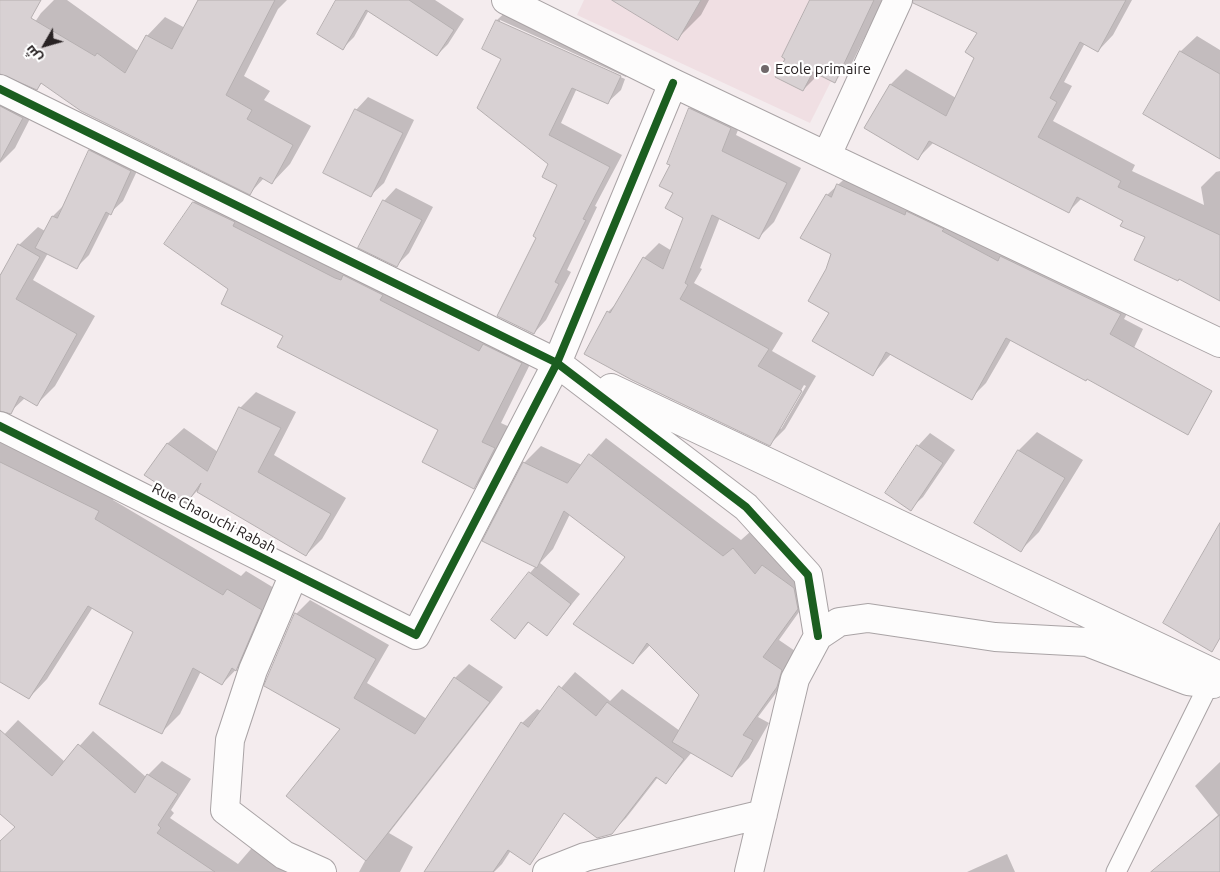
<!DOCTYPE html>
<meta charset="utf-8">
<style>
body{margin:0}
#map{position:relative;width:1220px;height:872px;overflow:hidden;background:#f4ecee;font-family:Ubuntu,Cairo,sans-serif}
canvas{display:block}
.north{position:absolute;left:20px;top:20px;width:50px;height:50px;-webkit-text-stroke:4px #fff;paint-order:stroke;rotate:232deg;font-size:14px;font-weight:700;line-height:20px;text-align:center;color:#292324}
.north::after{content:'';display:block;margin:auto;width:18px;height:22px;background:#292324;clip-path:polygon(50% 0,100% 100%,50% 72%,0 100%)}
</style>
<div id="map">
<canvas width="1220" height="872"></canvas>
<div class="north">ش</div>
</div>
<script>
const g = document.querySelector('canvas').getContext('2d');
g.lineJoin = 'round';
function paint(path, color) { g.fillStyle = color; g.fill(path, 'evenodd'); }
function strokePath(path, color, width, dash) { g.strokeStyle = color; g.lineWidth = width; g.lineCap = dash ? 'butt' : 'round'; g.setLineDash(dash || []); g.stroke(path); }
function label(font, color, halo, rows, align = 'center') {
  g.font = font + ' Ubuntu,sans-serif'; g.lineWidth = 4.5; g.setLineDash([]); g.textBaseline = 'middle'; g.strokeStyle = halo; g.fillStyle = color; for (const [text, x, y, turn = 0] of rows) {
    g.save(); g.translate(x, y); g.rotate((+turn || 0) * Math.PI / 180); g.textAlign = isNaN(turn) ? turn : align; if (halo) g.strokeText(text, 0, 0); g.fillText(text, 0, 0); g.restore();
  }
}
paint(new Path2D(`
 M584,0H872L810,123L577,15Z`), '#f0dfe3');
paint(new Path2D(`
 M54,0H67L138,51L147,36L165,17L185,28L199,0H287L278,9L244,76L270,91L264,100L311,126L290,164L272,183L264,178L250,193L43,82L37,88L1,73L41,13Z
 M338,0H435L464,19L448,44L437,55L369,10L354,37L343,48Z
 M614,0H709L701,15L678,38Z
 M811,0H883L852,63L835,81L819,74L803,90Z
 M937,0H1132L1113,35L1098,51L1085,43L1064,82L1072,86L1053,121L1135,165L1132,171L1204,205L1201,187L1216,172L1220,171V291L1124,221L1082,198L1069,211L933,143L918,158L866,128L891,84L906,69L956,98L976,57L978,33Z
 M510,8L632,63L626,77L500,20V23L625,79L621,90L608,102L577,88L561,123L622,155L595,206L597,207L567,270L571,272L546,320L534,333L538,237L559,184L503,58L483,49L497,20Z
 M1197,36L1220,50V158L1145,114L1181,51Z
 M4,76L11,85L40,99L15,148L0,163V80Z
 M705,94L745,112L736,135L801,168L774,222L759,237L720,217L700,268L702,269L694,283L783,333L772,351L816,376L785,429L770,444L608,312L616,304L644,258L659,243L672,251L684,218L675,193L672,165L690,109ZM804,385L806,386L781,429H779Z
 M368,97L414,120L384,183L371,195L356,110Z
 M103,138L143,158L123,201L110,213L89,255L76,268L48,253L33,280L95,316L55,386L37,404L25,398L10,412L3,410L5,416L116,493L113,500L241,576L246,571L279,591L254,651L222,684L201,671L180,714L161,733L134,631L93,607L47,679L29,698L0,680V275L19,245L38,227L45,231L53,216L66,203L90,151Z
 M854,170L1135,299L1124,319L1143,329L1132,352L1088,377L1011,340L986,383L971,398L891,354L873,374L830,312L827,269L833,254L827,195Z
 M214,183L540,344L501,423L514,429L493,468L474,487L440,429L285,335L230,289L166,244L194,202Z
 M396,188L433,207L409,253L397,265L384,201Z
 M256,392L296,412L274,455L346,498L322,539L306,555L197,491L187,501L146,474L168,443L184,428L218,452L240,408Z
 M1037,432L1083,460L1039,532L1021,550L1019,450Z
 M930,433L955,450L923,497L910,509L918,446Z
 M606,438L741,540L750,532L772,557L780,549L814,591L779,640L798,653L794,669L758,717L769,723L749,758L732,775L692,752L666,783L658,777L626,818L611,833L577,750L502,864L494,872H428L522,723L537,709L541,711L575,672L610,701L622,689L680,731L701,695L650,645L633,663L626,557L570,514L553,549L540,563L580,594L547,635L529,622L515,638L530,573L536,566L484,541L524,463L541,446L582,465Z
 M310,600L389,645L367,683L427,719L455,678L469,664L503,687L389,833L413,847L400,872H359L366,859L342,729L266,686L296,614Z
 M18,720L65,762L93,731L146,777L162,761L191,779L171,810L174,813L170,818L238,864L257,842L300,872H0V842L16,827L0,812V739Z
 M1220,762V872H1178L1168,859L1218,815L1195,786Z
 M1007,854L1015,872H967Z`), '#0003');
const building = new Path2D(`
 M0,0H41L31,18L95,56L97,53L125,73L146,35L172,49L198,0H275L226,95L252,110L247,119L293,145L272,184L260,177L250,195L81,111L41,83L37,90L0,74Z
 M336,0H409L454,30L437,56L366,10L343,50L317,34Z
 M612,0H701L678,40Z
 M810,0H874L835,83L813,72L803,91L775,77L785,59L782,57Z
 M913,0H1126L1098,52L1080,42L1050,98L1057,102L1038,137L1121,181L1118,187L1220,235V301L1179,279L1178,281L1134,260L1145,237L1120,226L1123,221L1077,197L1069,213L929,141L918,160L864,128L890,84L946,116L974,58L965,52L977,33L913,3Z
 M496,20L621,76L608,104L572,88L549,135L610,167L583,219L586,220L555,282L559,284L534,334L497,316L536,238L533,236L557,185L542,177L548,164L477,108L501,59L482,49Z
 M1180,51L1220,74V159L1143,114Z
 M0,106L23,118L0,161Z
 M689,108L731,128L722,151L787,183L759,239L712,215L685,283L688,285L680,299L769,349L758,366L802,391L770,446L632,380L584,354L607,311L610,313L643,257L663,269L683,218L665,208L673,193L659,186L670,165L667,164Z
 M355,109L403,133L371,197L323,173Z
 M89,150L131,171L111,215L106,212L77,269L35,248L52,216L57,218Z
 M837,184L905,215L906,211L944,229L942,231L998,261L1000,256L1121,314L1110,334L1212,391L1188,435L1087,379L1086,381L1006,338L972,400L886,352L873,376L812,341L829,313L808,301L826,269L831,254L800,238L826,194L831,197Z
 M383,200L422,220L397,267L358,248Z
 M193,202L235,222L233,226L335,278L341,280L343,275L383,295L380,300L479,351L483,344L522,363L482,442L495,448L474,489L422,462L438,430L277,347L283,336L221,304L228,289L164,244Z
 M18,244L40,257L16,299L77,334L37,406L20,396L11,414L0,411V276Z
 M239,407L281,428L258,472L331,514L306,556L197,492L201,483L187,503L144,475L167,443L207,471Z
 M917,445L943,463L911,511L885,493Z
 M1018,450L1065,478L1021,552L974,523Z
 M589,454L723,556L733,548L755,574L762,565L794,588L798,609L763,657L782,670L777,687L743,735L753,740L732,777L672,742L699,695L647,643L633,664L573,624L625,557L564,511L537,568L482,541L523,462L567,483Z
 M0,462L99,511L95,519L223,595L227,589L262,610L236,671L232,668L222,685L193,668L162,734L99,704L133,632L88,606L29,699L0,682Z
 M1220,523V638L1212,652L1163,623Z
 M529,572L571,604L547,636L528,622L515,639L491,620Z
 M295,613L376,659L354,698L415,734L454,677L490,702L366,861L286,796L340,729L264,686Z
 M559,686L596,716L607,702L684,759L666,784L656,777L612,834L597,838L564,813L530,865L508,850L493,872H424L521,722L528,727Z
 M0,730L52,776L78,744L135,793L147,774L178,794L158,825L161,828L157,833L215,872H0V841L15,827L0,814Z
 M1220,815V872H1151Z`);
paint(building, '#d8d1d3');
strokePath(building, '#b5afb0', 1);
const service = new Path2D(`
 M1116,872L1209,684`);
const minor = new Path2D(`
 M506,0L673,83L1220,343
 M0,89L557,363L746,507L808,575L818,636
 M827,155L898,0
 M611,388L1220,676
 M0,426L416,635L557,363L673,83
 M294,574L253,670L230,740L225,810L284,855L322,872
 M547,872L585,857L763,814
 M749,872L795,679L818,636L839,622L868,618L995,637L1087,642L1188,681L1213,684`);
strokePath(service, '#a9a3a5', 21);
strokePath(minor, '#a9a3a5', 30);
strokePath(service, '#fdfcfc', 19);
strokePath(minor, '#fdfcfc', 28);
strokePath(new Path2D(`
 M0,89L557,363L746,507L808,575L818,636
 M0,426L416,635L557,363L673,83`), '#1b5e20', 8);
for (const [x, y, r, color] of [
 [765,69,5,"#70696b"]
]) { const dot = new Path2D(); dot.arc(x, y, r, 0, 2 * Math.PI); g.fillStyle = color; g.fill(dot); strokePath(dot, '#fff', 2); }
label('15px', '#292324', '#fff', [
 ["Ecole primaire",775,69]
], 'left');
label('15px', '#292324', '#fff', [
 ["Rue Chaouchi Rabah",214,518,27]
]);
</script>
